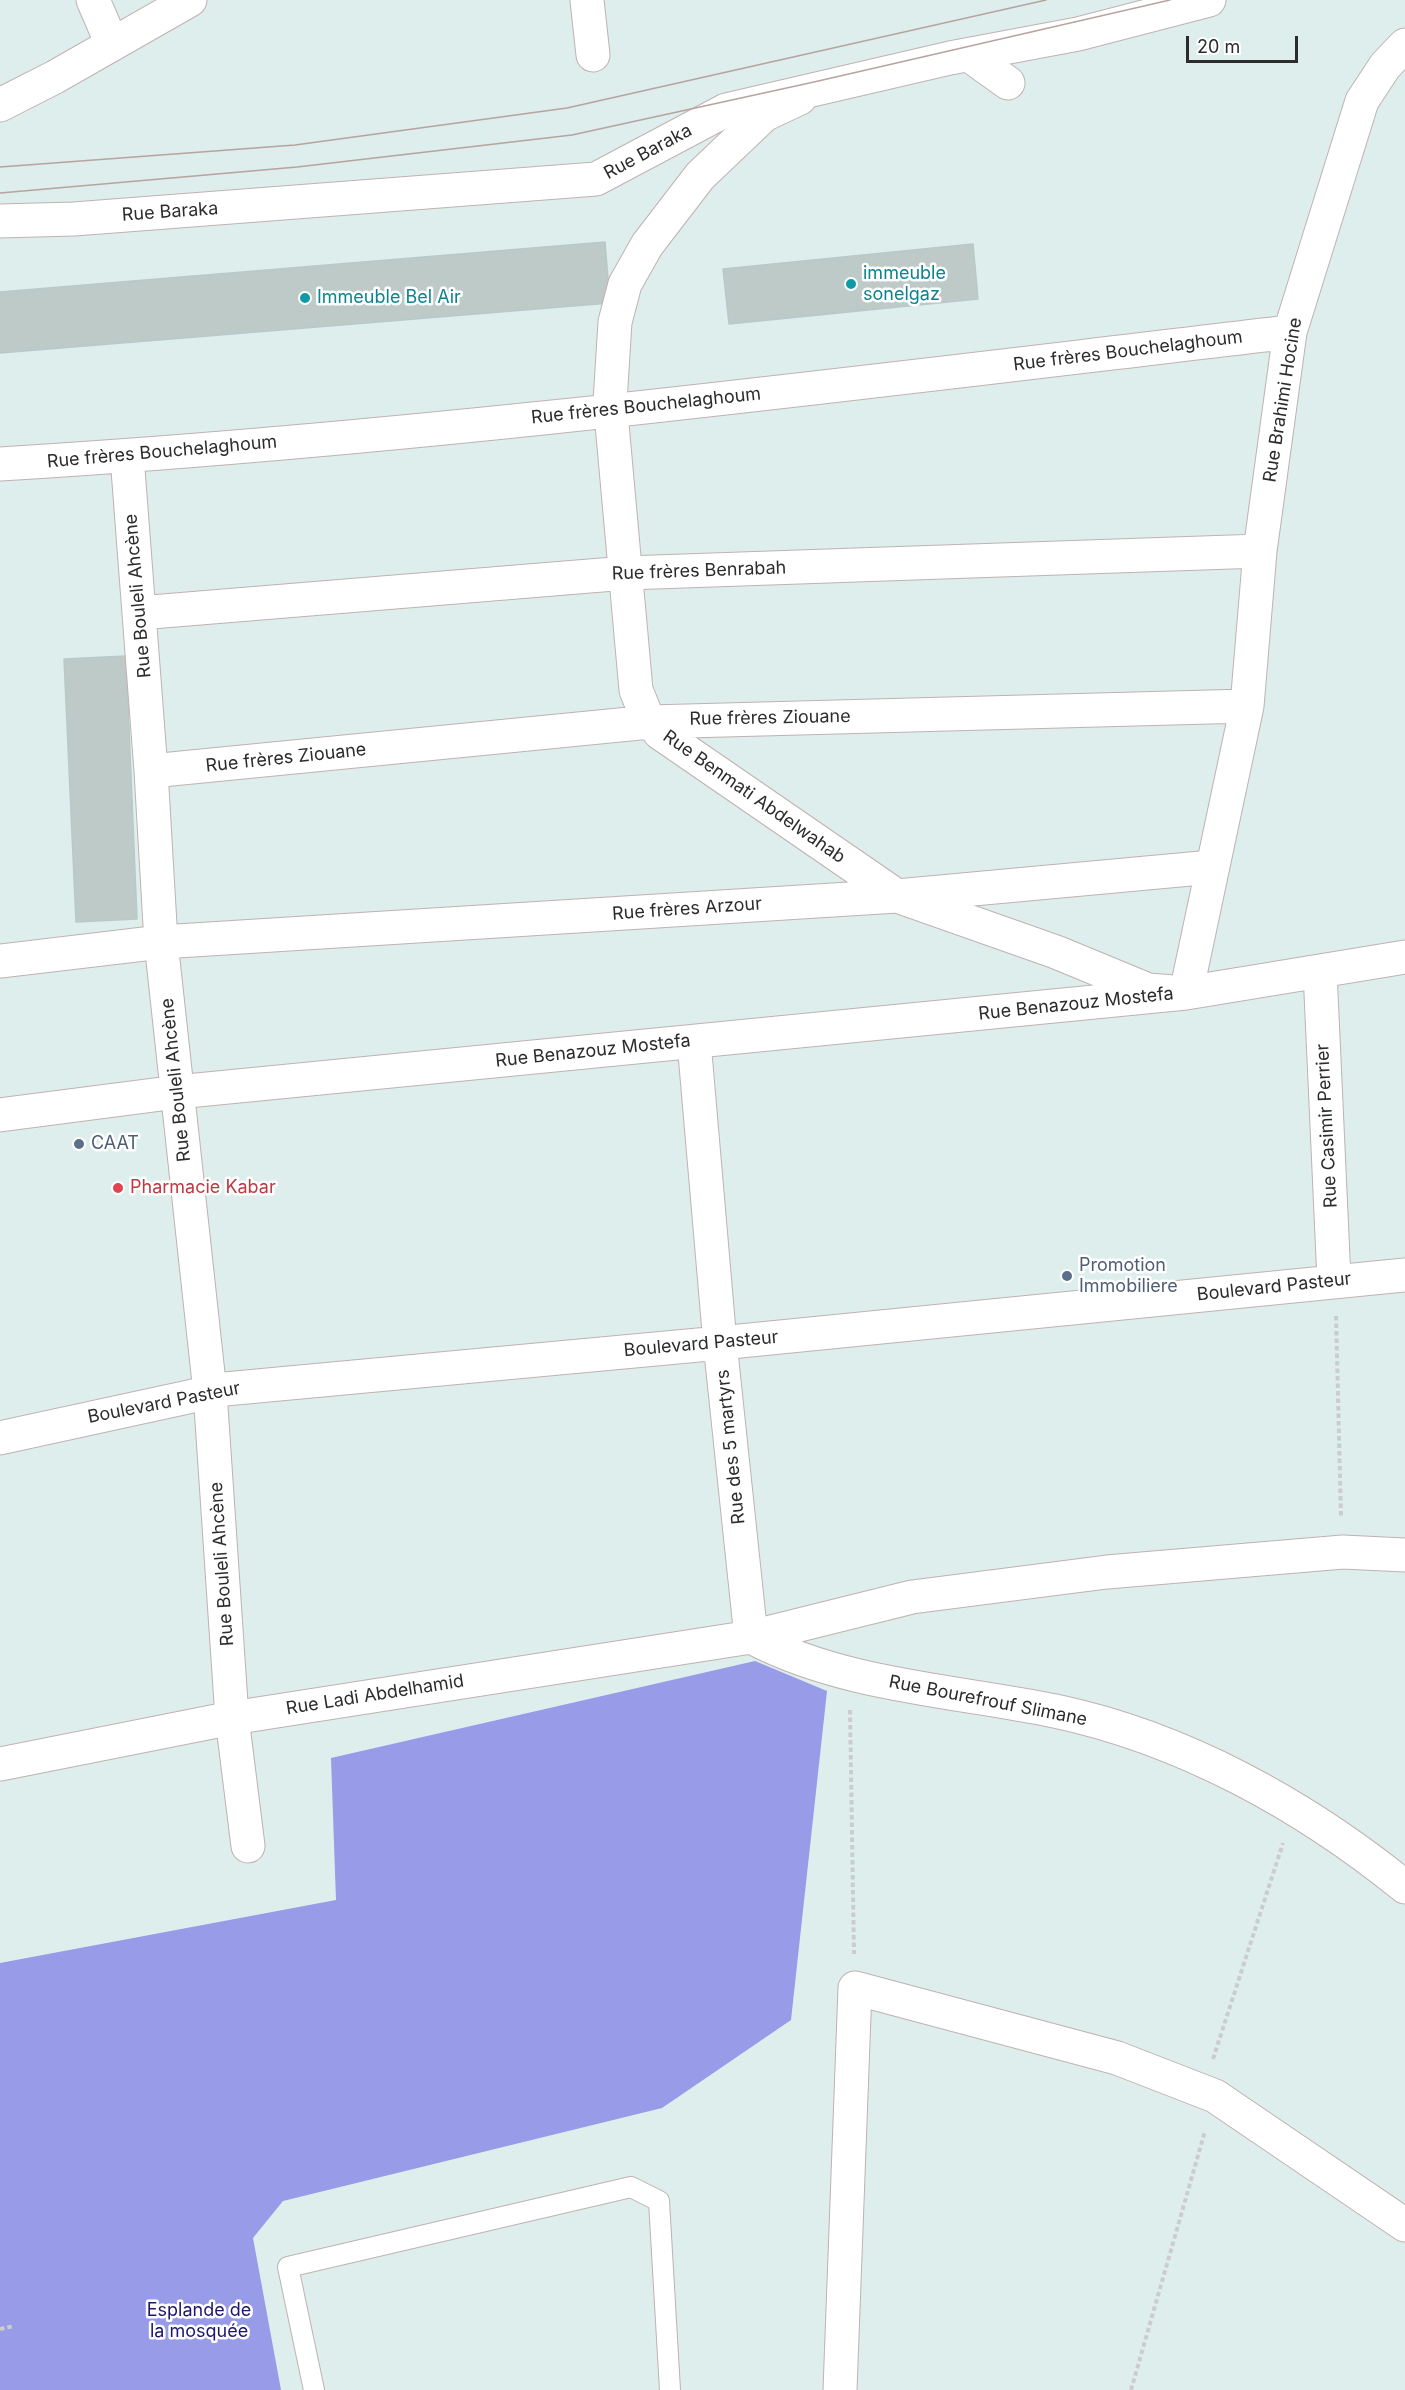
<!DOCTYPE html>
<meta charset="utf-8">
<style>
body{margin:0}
#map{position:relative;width:1405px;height:2390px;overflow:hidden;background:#ddeeec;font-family:Inter,sans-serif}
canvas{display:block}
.scale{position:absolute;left:1186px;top:36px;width:112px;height:27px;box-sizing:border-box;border:3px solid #2c2c2c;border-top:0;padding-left:8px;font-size:18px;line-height:21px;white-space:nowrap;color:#2c2c2c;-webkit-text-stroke:4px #fff;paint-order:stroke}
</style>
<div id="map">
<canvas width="1405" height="2390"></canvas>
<div class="scale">20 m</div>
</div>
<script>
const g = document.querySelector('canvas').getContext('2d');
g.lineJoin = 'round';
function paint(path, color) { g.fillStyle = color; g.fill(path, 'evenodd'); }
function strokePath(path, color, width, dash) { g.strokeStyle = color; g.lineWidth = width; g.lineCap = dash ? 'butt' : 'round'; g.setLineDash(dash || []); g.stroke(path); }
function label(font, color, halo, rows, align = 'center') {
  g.font = font + ' Inter,sans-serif'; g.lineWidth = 5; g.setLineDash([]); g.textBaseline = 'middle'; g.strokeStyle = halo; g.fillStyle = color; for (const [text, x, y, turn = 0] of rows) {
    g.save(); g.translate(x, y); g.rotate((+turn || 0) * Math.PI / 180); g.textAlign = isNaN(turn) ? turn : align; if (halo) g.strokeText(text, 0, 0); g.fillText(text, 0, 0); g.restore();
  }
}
paint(new Path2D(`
 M755,1661L827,1691L791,2020L662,2108L283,2201L253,2238L281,2390H0V1963L336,1900L331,1758Z`), '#979be8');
const building = new Path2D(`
 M605,242L610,303L0,353V292Z
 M973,244L978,299L729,324L723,269Z
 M126,656L137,919L76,922L64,659Z`);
paint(building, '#bdcac8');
strokePath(building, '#b7cac9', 1.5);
const lane = new Path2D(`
 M314,2390L288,2267L631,2187L659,2201L670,2390`);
const street = new Path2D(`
 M93,0L112,44
 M587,0L593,55
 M969,55L1008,83
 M800,98L764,115L700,176L647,245L625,284L615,322L610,402L636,690L646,715L660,733L897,896L1056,952L1148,990L1186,993L1405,957
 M127,456L151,771L161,942L210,1392L232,1718L248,1846
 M0,464C431,438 861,382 1290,332
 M139,613L626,573L1260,551
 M151,771L650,722L1247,706
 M0,961L161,942L897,896L1212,867
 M1320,971L1334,1280
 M694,1042L720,1343L751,1637
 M0,1115L177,1092L1186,993L1247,706L1260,551L1290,332L1362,101L1385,66L1405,45
 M0,1438L225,1389L720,1343L1405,1275
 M751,1637C844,1686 953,1690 1055,1711C1183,1738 1304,1805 1405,1887
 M0,1764L232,1718L751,1637L912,1597L1107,1572L1343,1552L1405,1555
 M840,2390L855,1988L1117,2058L1215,2096L1405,2225`);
const secondary = new Path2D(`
 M0,105L55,77L190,0
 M0,221L74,219L596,179L726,110L950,58L1078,34L1209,0`);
strokePath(lane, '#c0b2b1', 22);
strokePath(street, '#c0b2b1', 35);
strokePath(secondary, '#c0b2b1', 35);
strokePath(new Path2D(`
 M1336,1316L1341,1516
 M850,1710L854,1954
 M1213,2059L1283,1843
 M0,2329L14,2326
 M1131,2390L1205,2131`), '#ccc', 4, [4.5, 3]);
strokePath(lane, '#fff', 20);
strokePath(street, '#fff', 33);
strokePath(secondary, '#fff', 33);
strokePath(new Path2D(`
 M0,167L295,145L567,108L1046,0
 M0,193L297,167L572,135L814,82L1170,0`), '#b7a39f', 1.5);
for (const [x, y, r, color] of [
 [851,284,6,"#0f9aa8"],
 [305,298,6,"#0f9aa8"],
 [79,1144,6,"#5c6f8a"],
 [118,1188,6,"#e0444e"],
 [1067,1276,6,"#5c6f8a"]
]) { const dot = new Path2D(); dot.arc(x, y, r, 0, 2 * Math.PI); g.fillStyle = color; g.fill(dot); strokePath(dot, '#fff', 2); }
label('18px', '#2c2c2c', '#fff', [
 ["Rue Baraka",648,152,-28],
 ["Rue Baraka",170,212,-4],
 ["Rue frères Bouchelaghoum",1128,351,-7],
 ["Rue Brahimi Hocine",1283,400,-81],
 ["Rue frères Bouchelaghoum",646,406,-6],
 ["Rue frères Bouchelaghoum",162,452,-5],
 ["Rue frères Benrabah",699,571,-2],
 ["Rue Bouleli Ahcène",138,596,-95],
 ["Rue frères Ziouane",770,718,-1],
 ["Rue frères Ziouane",286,758,-6],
 ["Rue Benmati Abdelwahab",754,797,35],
 ["Rue frères Arzour",687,909,-4],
 ["Rue Benazouz Mostefa",1076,1004,-6],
 ["Rue Benazouz Mostefa",593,1051,-6],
 ["Rue Bouleli Ahcène",176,1080,-96],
 ["Rue Casimir Perrier",1327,1126,-93],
 ["Boulevard Pasteur",1274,1287,-6],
 ["Boulevard Pasteur",701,1344,-5],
 ["Boulevard Pasteur",164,1403,-11],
 ["Rue des 5 martyrs",731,1447,-96],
 ["Rue Bouleli Ahcène",222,1564,-94],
 ["Rue Ladi Abdelhamid",375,1695,-9],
 ["Rue Bourefrouf Slimane",988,1701,11]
]);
label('18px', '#0d838f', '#fff', [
 ["immeuble",863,274],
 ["sonelgaz",863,295],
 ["Immeuble Bel Air",317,298]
], 'left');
label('18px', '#4e5e75', '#fff', [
 ["CAAT",91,1144],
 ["Promotion",1079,1266],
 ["Immobiliere",1079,1287]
], 'left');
label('18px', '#be3a42', '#fff', [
 ["Pharmacie Kabar",130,1188]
], 'left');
label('18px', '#1d166e', '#fff', [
 ["Esplande de",199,2311],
 ["la mosquée",199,2332]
]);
</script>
